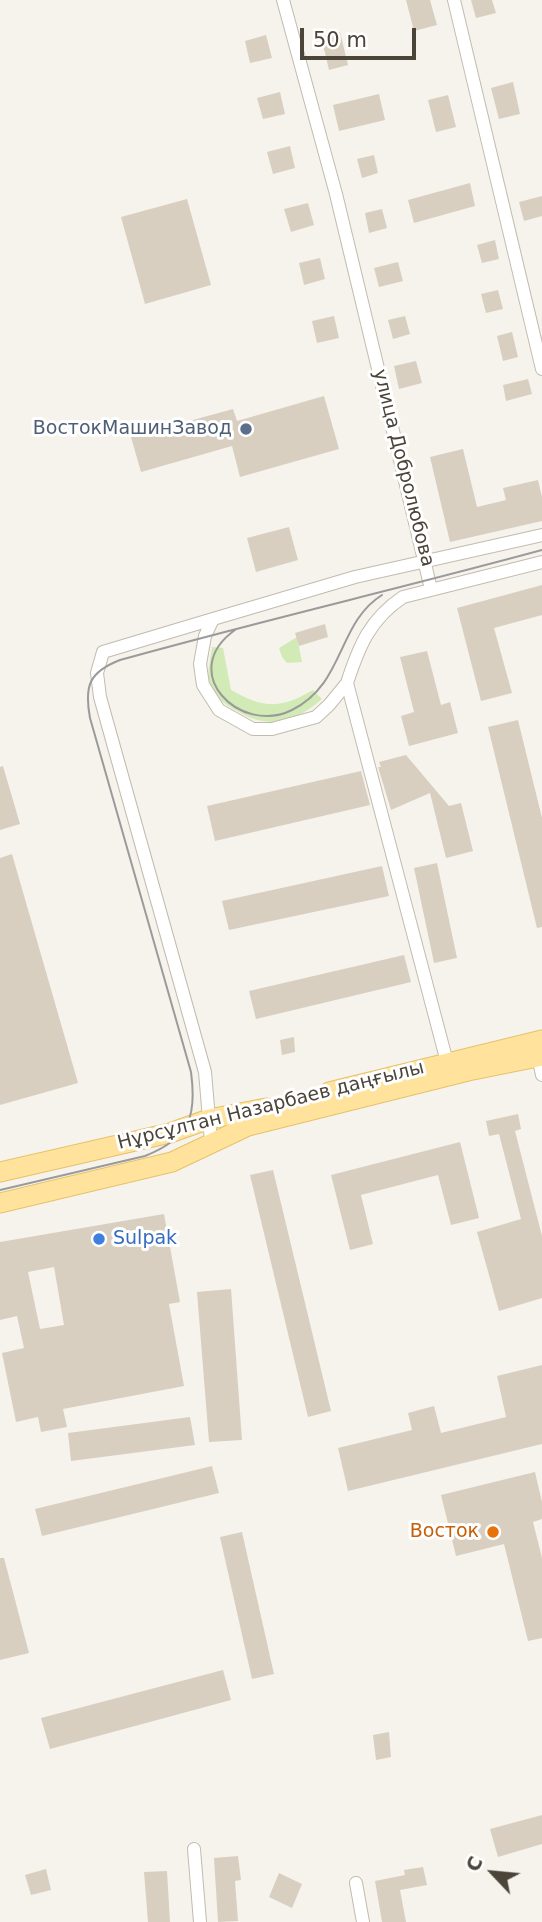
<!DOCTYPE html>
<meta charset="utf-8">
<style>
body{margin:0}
#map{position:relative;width:542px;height:1922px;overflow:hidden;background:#f6f3ec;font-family:"DejaVu Sans",sans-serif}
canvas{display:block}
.north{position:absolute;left:458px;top:1838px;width:70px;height:70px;-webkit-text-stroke:5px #fff;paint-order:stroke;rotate:296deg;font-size:19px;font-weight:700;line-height:28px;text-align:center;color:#4b4439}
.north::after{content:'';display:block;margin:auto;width:24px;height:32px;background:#4b4439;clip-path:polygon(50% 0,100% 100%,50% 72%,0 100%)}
.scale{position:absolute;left:300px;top:28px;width:116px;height:32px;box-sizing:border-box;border:4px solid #4b4439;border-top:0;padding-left:9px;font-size:21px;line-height:24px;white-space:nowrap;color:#4b4439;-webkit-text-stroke:5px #fff;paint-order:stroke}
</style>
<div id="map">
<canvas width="542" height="1922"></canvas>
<div class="north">С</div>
<div class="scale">50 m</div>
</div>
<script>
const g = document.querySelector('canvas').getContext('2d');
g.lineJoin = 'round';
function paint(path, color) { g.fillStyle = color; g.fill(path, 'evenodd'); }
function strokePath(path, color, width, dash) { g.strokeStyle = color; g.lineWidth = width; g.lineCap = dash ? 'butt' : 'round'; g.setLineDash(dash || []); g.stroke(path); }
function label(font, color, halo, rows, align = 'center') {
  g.font = font + ' "DejaVu Sans",sans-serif'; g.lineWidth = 6; g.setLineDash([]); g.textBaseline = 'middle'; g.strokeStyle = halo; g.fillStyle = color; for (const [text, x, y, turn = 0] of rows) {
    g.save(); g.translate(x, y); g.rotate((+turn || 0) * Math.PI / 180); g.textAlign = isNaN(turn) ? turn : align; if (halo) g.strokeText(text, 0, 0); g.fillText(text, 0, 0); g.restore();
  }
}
paint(new Path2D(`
 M297,637L302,662L287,663L282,657L279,648Z
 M212,647L223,648L231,690C265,709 280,709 313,690L322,699C294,723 269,730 237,711C223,704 213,695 209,679C207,670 211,657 212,647Z`), '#d2eab5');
paint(new Path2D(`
 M406,0H430L437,25L414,31Z
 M471,0H492L496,13L476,18Z
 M340,32L348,65L329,70L321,36Z
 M266,35L272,58L250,63L245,41Z
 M513,82L520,114L499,119L491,88Z
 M280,92L285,114L263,119L257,98Z
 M379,94L385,120L339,131L333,105Z
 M448,95L456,127L436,132L428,100Z
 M290,146L295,168L273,174L267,152Z
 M374,155L378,173L362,178L357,159Z
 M470,183L475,206L414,223L408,200Z
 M542,196V216L524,221L519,202Z
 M187,199L211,285L145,304L121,217Z
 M308,203L314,225L291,232L284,209Z
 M382,209L387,228L369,233L365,213Z
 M495,240L499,259L482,263L477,245Z
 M320,258L325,279L304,285L299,263Z
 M398,262L403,281L379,287L374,268Z
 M498,290L503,309L486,313L481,294Z
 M334,316L339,338L317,343L312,321Z
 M405,316L410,334L393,339L388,320Z
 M512,332L518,357L503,361L497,336Z
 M416,361L422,383L399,389L394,366Z
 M528,379L532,394L506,401L503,385Z
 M324,396L339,449L240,477L232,446L141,472L131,437L233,409L237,421Z
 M463,449L477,507L506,500L503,488L538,480L542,497V521L450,542L430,457Z
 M289,527L298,560L256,572L247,538Z
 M542,585V615L494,628L512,693L481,701L457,608Z
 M325,624L328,637L299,646L295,633Z
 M427,651L441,705L450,702L458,733L409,746L401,716L414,712L400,657Z
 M518,720L542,818V927L537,928L488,727Z
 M406,755L449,806L461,803L473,851L446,858L430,793L391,810L378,767H381L379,762Z
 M3,766L20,824L0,830V767Z
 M361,771L370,805L215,841L207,806Z
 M12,854L78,1083L0,1105V858Z
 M437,863L457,958L434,963L414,868Z
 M382,866L389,896L229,930L222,901Z
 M404,955L411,982L256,1019L249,991Z
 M294,1037L295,1052L282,1055L280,1040Z
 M518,1114L521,1129L515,1131L542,1236V1298L499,1311L477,1232L521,1219L499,1134L489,1136L486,1121Z
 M460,1142L479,1218L451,1225L438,1175L361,1195L373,1244L350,1250L331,1175Z
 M273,1170L331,1411L308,1417L250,1175Z
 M164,1214L180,1302L169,1304L184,1386L63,1409L67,1427L41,1432L38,1417L16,1422L2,1353L24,1348L17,1316L0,1320V1242ZM54,1267L64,1325L40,1329L28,1272Z
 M231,1289L242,1440L209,1442L197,1292Z
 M542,1365V1444L348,1491L338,1448L412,1430L408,1413L434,1406L441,1433L506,1417L497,1376Z
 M190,1417L195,1445L71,1461L68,1433Z
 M212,1466L219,1493L42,1536L35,1509Z
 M535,1472L542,1502V1519L533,1522L542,1558V1638L528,1641L504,1544L456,1556L441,1495Z
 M242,1532L274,1674L252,1679L220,1537Z
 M0,1558H4L29,1653L0,1660Z
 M223,1670L231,1700L50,1749L41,1718Z
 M389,1732L391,1757L376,1760L373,1735Z
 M542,1815V1844L498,1857L490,1829Z
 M238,1856L241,1880L235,1881L238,1921L218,1922L214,1858Z
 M423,1867L427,1885L400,1890L406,1922H382L375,1881L405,1875L404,1870Z
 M46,1869L51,1890L31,1895L25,1875Z
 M167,1871L170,1922H148L144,1872Z
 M279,1873L302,1884L292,1908L269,1897Z`), '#d8cfc1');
const street = new Path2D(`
 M283,0L336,194L431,589
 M454,0L542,369
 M347,683L329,705L316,717L272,729H253L219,710L203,685L200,664L205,636L213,619L355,577L542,535
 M537,1051L542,1075
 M447,1062L347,683C359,646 370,619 403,597L542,562
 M211,1142L205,1072L100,697L97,673L103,652L213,619
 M194,1849L200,1922
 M356,1883L363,1922`);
const primary = new Path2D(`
 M329,1092L542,1040
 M0,1172L170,1133L209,1119L266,1108
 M0,1203L172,1162L248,1126L468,1071L542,1056`);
strokePath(street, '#c2bbae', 14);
strokePath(primary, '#e6c16a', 21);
strokePath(street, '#fff', 12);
strokePath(primary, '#ffe39c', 19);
strokePath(new Path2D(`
 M235,630C176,672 240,736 292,710C345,684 337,623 382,595
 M0,1190L145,1156C190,1138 197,1117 191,1072L90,718C84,686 89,672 120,660C260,621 402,588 542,550`), '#9a9a9a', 2);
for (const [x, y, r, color] of [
 [246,429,7,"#5c6f8a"],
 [99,1239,7,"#3f7fe0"],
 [493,1532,7,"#e8710a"]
]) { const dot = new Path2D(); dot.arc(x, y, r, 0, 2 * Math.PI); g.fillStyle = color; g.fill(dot); strokePath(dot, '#fff', 2.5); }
label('19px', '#4e5e75', '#fff', [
 ["ВостокМашинЗавод",232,429]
], 'right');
label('19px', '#4b4439', '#fff', [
 ["улица Добролюбова",403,468,76],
 ["Нұрсұлтан Назарбаев даңғылы",271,1106,-14]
]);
label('19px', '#366cbe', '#fff', [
 ["Sulpak",113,1239]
], 'left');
label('19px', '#c56008', '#fff', [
 ["Восток",479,1532]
], 'right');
</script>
